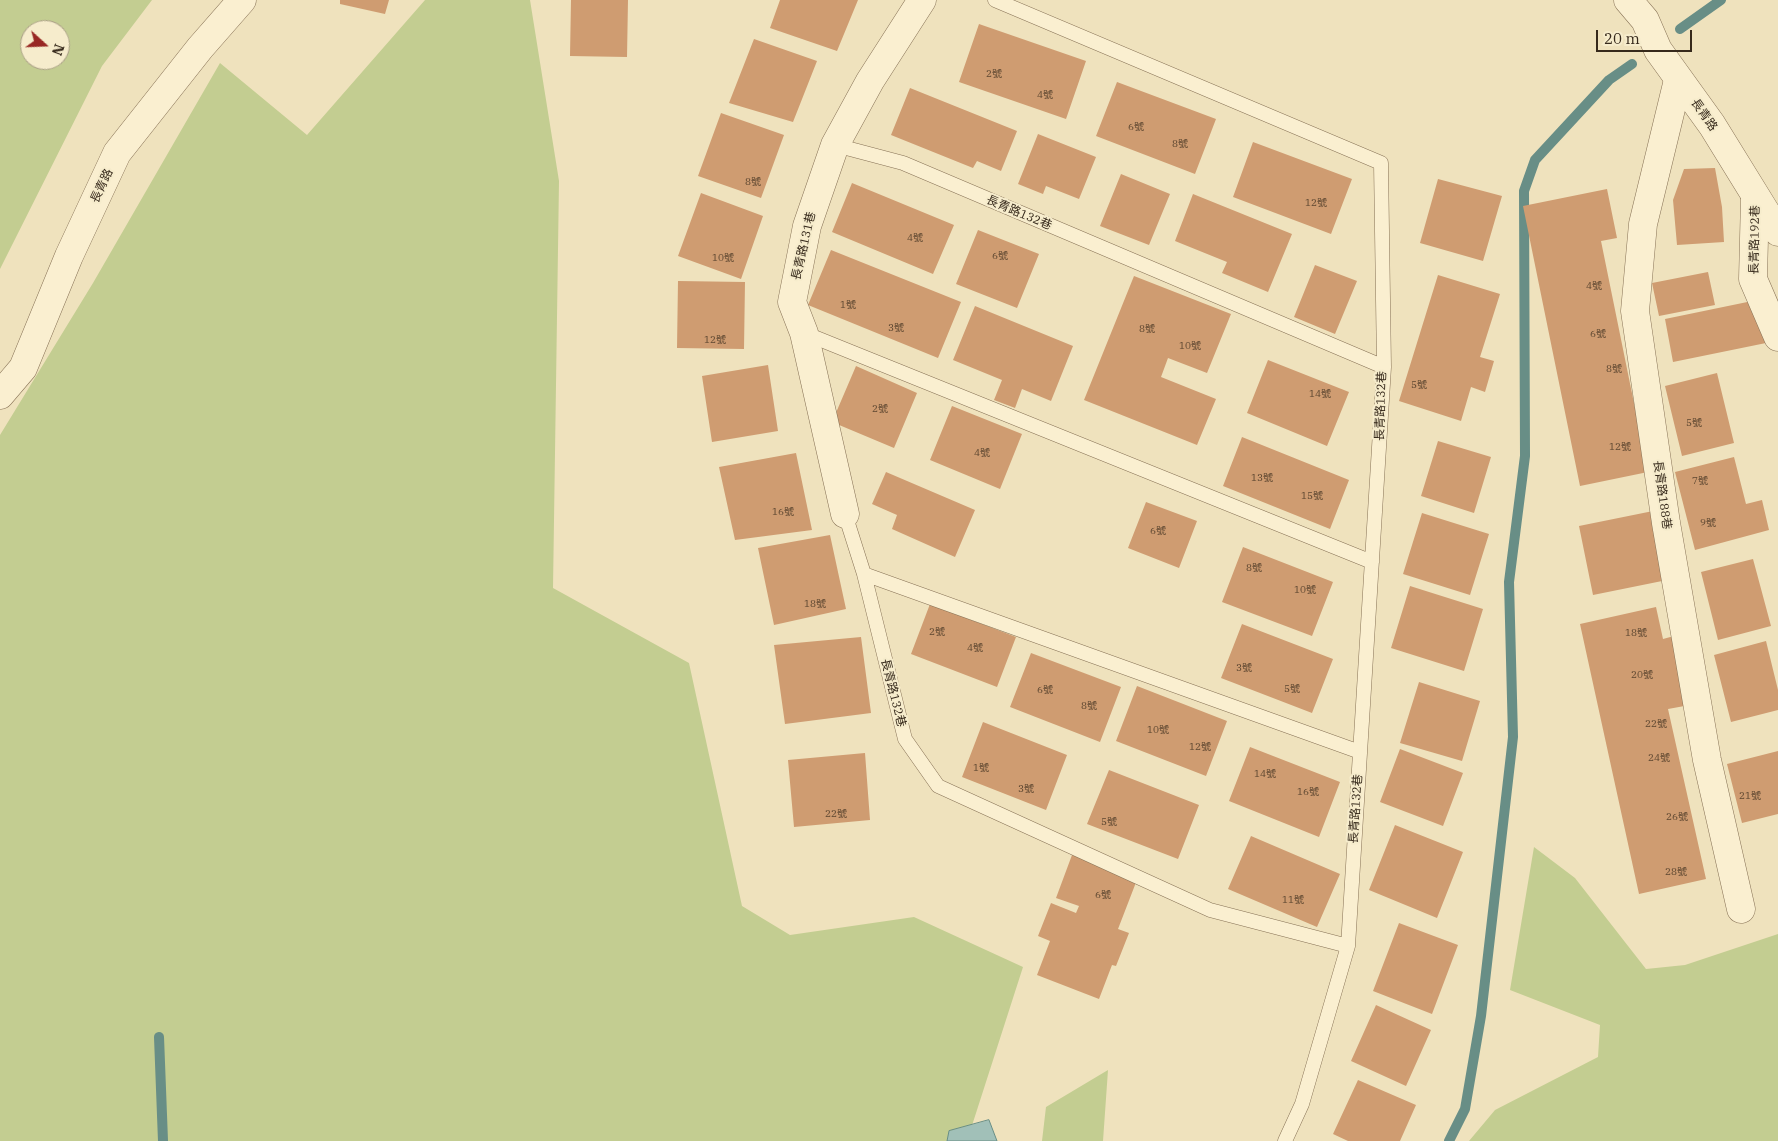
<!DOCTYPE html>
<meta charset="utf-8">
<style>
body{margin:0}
#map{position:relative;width:1778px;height:1141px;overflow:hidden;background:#efe2bd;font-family:"IBM Plex Serif",serif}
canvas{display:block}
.north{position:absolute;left:20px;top:20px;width:50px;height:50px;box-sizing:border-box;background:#f6eccc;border:1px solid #a99e85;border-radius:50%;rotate:110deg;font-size:14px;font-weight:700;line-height:20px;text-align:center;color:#36291b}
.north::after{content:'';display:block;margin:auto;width:18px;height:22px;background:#982824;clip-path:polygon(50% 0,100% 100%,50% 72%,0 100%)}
.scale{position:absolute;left:1596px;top:30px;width:96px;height:22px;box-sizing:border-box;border:2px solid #36291b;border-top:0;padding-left:6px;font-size:15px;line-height:18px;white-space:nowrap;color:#36291b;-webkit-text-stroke:4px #f6eccc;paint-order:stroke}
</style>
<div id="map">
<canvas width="1778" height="1141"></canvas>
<div class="north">N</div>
<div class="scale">20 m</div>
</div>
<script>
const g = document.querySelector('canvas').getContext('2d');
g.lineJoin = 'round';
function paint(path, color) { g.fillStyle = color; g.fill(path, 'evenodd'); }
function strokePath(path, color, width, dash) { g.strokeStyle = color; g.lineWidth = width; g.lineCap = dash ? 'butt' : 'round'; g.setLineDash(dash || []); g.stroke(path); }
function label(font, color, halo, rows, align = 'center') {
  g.font = font + ' "IBM Plex Serif","Noto Sans TC",serif'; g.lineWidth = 4; g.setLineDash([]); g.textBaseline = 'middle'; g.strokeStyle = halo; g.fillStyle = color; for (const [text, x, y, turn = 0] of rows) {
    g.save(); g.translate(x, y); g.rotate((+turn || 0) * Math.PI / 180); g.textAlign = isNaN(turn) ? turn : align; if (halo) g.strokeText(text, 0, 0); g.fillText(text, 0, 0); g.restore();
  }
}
paint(new Path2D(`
 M0,0H152L102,66L0,269ZM30,30H60V60H30Z
 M425,0H530L559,181L553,588L689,663L742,906L790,935L914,917L1023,967L967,1141H0V435L93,283L220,63L307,135Z
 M1534,847L1575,878L1646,969L1685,965L1778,934V1141H1469L1495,1110L1598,1057L1600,1025L1510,990Z
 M1108,1070L1103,1141H1042L1046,1107Z`), '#c3cd91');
const water = new Path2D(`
 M989,1120L997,1141H947L949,1131Z`);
paint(water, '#a1c0b8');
strokePath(water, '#688e86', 1);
strokePath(new Path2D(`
 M1680,29L1721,0
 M159,1037L163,1141
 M1449,1141L1465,1109L1481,1016L1513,737L1509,582L1525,456L1524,191L1535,160L1609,80L1632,64`), '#688e86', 10);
paint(new Path2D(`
 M340,0H389L385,14L340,4Z
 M571,0H628L627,57L570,56Z
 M780,0H858L837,51L770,28Z
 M979,24L1086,61L1066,119L959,82Z
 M754,39L817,61L793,122L729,103Z
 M1117,82L1216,119L1195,174L1096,136Z
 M910,88L1017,131L1001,171L977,161L973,168L891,135Z
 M721,113L784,135L761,198L698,176Z
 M1038,134L1096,157L1079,199L1046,186L1043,194L1018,184Z
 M1253,142L1352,179L1331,234L1233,197Z
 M1715,168L1722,207L1724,242L1677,245L1673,200L1684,169Z
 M1121,174L1170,194L1149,245L1100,226Z
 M1438,179L1502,196L1483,261L1420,243Z
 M852,183L954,225L933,274L832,232Z
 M1607,189L1617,238L1601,241L1648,472L1580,486L1523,206Z
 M701,193L763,216L741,279L678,256Z
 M1193,194L1292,234L1268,292L1222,273L1227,262L1175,241Z
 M978,230L1039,254L1017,308L956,284Z
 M831,250L961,302L938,358L808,305Z
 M1315,265L1357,281L1335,334L1294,317Z
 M1708,272L1715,305L1659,316L1652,283Z
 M1438,275L1500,294L1480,357L1494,361L1485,392L1471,387L1461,421L1399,401Z
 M1134,276L1231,314L1207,373L1168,358L1161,377L1216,399L1197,445L1084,400Z
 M678,281L745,282L744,349L677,348Z
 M1757,300L1766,343L1673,362L1665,319Z
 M975,306L1073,346L1051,401L1022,389L1015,408L994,400L1002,380L953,360Z
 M1268,360L1349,392L1327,446L1247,413Z
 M768,365L778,431L712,442L702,376Z
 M856,366L917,393L894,448L832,422Z
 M1717,373L1734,443L1682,456L1665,386Z
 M952,406L1022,434L1000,489L930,460Z
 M1242,437L1349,480L1330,529L1223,486Z
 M1438,441L1491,457L1474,513L1421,496Z
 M796,453L812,530L735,540L719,467Z
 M1734,457L1746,504L1762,500L1769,530L1695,550L1675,472Z
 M886,472L975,510L955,557L892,529L897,515L872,504Z
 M1146,502L1197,521L1179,568L1128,548Z
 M1658,510L1672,579L1593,595L1579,526Z
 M1422,513L1489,534L1470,595L1403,574Z
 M830,535L846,609L774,625L758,548Z
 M1243,547L1333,582L1312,636L1222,602Z
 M1753,559L1771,626L1718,640L1701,572Z
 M1410,586L1483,609L1464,671L1391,648Z
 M930,604L1016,637L997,687L911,654Z
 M1656,607L1663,639L1674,636L1690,705L1668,709L1706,879L1639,894L1580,624Z
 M1242,624L1333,659L1312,713L1221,678Z
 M861,637L871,713L785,724L774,645Z
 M1766,641L1778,690V710L1731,722L1714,655Z
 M1031,653L1121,687L1100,742L1010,707Z
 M1419,682L1480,701L1462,761L1400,743Z
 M1137,686L1227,721L1206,776L1116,741Z
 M983,722L1067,755L1046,810L962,777Z
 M1250,747L1340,782L1319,837L1229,801Z
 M1400,749L1463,773L1443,826L1380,802Z
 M1778,751V814L1742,823L1727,764Z
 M865,753L870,820L794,827L788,760Z
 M1109,770L1199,805L1178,859L1087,824Z
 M1395,825L1463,852L1437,918L1369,890Z
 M1251,836L1340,874L1317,927L1228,889Z
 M1072,855L1140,872L1118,929L1129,933L1116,966L1112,965L1099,999L1037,975L1050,941L1038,936L1051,903L1076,913L1079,906L1056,898Z
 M1399,923L1458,945L1432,1014L1373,991Z
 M1376,1005L1431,1030L1406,1086L1351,1061Z
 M1358,1080L1416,1105L1400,1141H1348L1333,1134Z`), '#cf9c71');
const service = new Path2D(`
 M995,0L1381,163L1384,367
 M835,145L903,163L1384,367L1348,946L1210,910L938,786L905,739L864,574L845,514
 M804,333L1372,562
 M864,574L1360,752
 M1285,1141L1302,1104L1348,946`);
const minor = new Path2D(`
 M1678,80L1643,224L1635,311L1666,523L1707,760L1741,909
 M1755,198L1753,279L1778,337
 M845,514L804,333L792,302L807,226L835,145L870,81L922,0`);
const tertiary = new Path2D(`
 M1628,0L1645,20L1658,50L1712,125L1778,232
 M0,395L23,368L69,256L117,153L200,48L242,0`);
strokePath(service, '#877256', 15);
strokePath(minor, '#877256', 29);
strokePath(tertiary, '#877256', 29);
strokePath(service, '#faefd0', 14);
strokePath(minor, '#faefd0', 28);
strokePath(tertiary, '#faefd0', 28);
label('10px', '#5c4630', null, [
 ["2號",994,74],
 ["4號",1045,95],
 ["6號",1136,127],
 ["8號",1180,144],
 ["8號",753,182],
 ["12號",1316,203],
 ["4號",915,238],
 ["6號",1000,256],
 ["10號",723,258],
 ["4號",1594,286],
 ["1號",848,305],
 ["3號",896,328],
 ["8號",1147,329],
 ["6號",1598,334],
 ["12號",715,340],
 ["10號",1190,346],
 ["8號",1614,369],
 ["5號",1419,385],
 ["14號",1320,394],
 ["2號",880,409],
 ["5號",1694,423],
 ["12號",1620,447],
 ["4號",982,453],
 ["13號",1262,478],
 ["7號",1700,481],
 ["15號",1312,496],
 ["16號",783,512],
 ["9號",1708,523],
 ["6號",1158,531],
 ["8號",1254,568],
 ["10號",1305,590],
 ["18號",815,604],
 ["2號",937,632],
 ["18號",1636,633],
 ["4號",975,648],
 ["3號",1244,668],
 ["20號",1642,675],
 ["5號",1292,689],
 ["6號",1045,690],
 ["8號",1089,706],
 ["22號",1656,724],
 ["10號",1158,730],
 ["12號",1200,747],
 ["24號",1659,758],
 ["1號",981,768],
 ["14號",1265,774],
 ["3號",1026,789],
 ["16號",1308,792],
 ["21號",1750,796],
 ["22號",836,814],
 ["26號",1677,817],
 ["5號",1109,822],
 ["28號",1676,872],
 ["6號",1103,895],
 ["11號",1293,900]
]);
label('12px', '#36291b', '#f6eccc', [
 ["長青路",1704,115,55],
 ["長青路",102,186,-65],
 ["長青路132巷",1019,213,23],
 ["長青路192巷",1755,240,-89],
 ["長青路131巷",804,246,-77],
 ["長青路132巷",1381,406,-88],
 ["長青路188巷",1662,495,82],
 ["長青路132巷",893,693,76],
 ["長青路132巷",1356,809,-86]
]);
</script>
